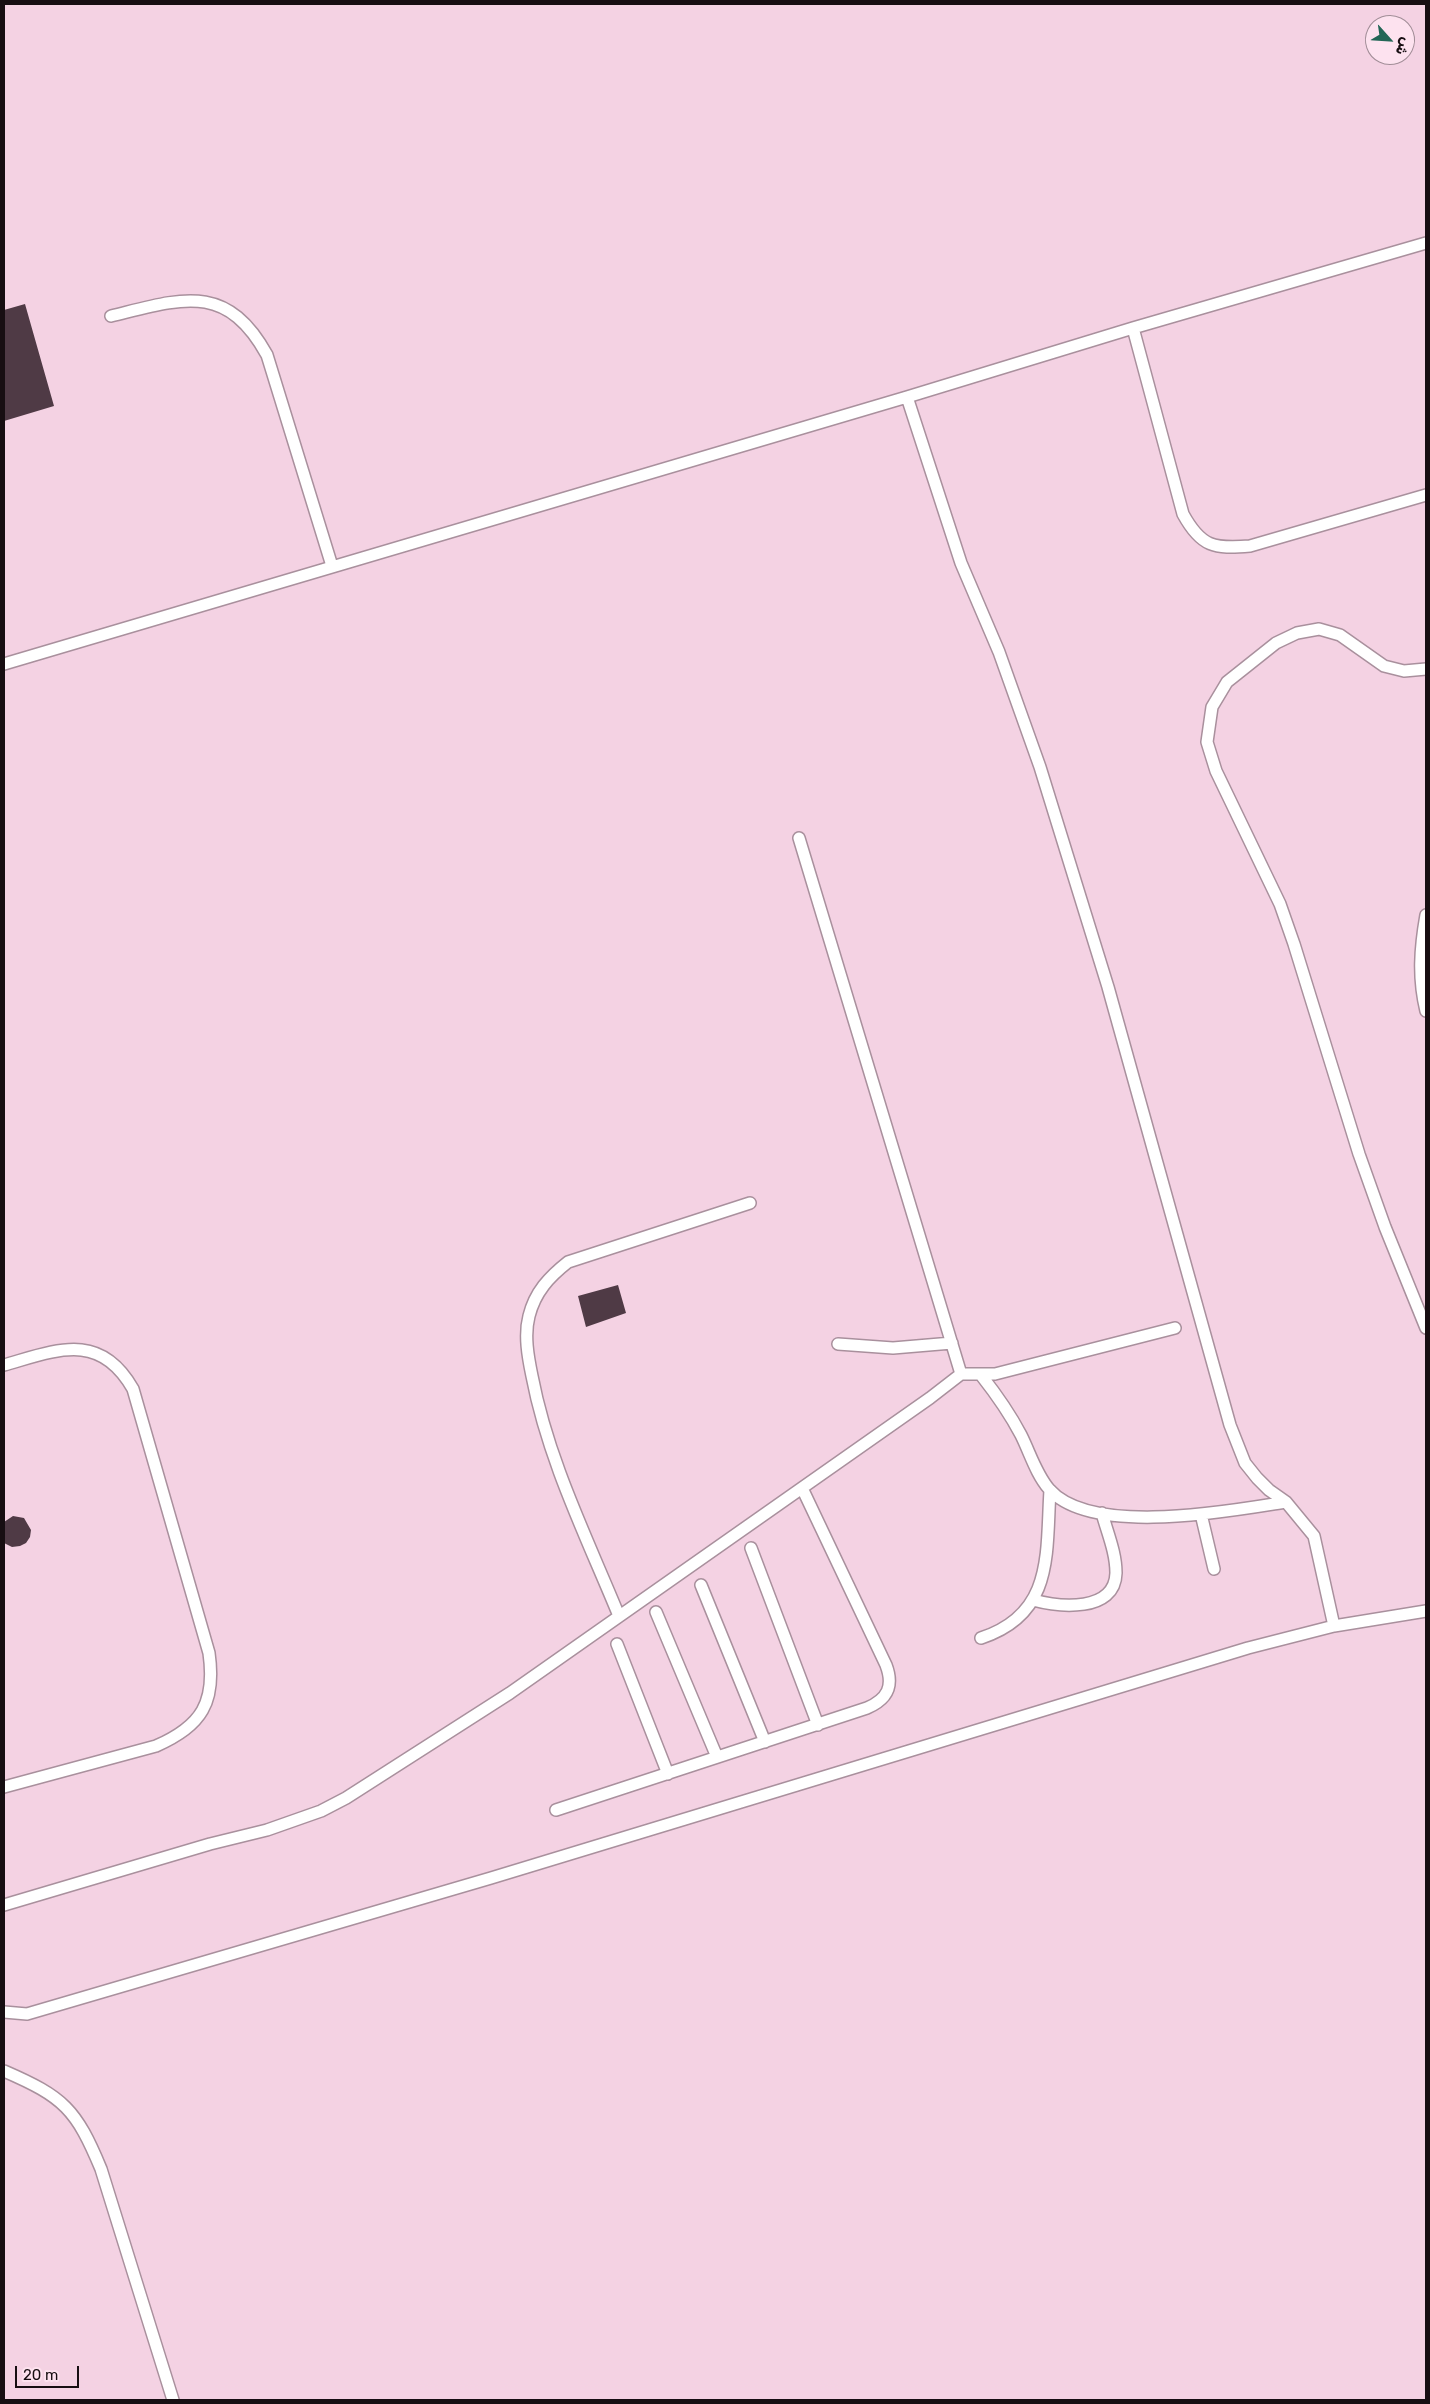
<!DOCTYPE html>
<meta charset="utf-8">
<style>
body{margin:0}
#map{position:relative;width:1430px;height:2404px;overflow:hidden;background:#fde2ef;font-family:Rubik,Cairo,sans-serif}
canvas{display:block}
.frame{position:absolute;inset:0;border:5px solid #170e12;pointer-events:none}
.north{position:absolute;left:1365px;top:15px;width:50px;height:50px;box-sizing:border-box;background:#fde2ef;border:1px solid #a18d97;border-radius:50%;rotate:116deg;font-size:14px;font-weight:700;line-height:20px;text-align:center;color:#170e12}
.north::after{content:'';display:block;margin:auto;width:18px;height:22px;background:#236656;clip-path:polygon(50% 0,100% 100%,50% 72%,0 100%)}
.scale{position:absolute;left:15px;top:2366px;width:64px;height:22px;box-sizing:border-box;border:2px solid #170e12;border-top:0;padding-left:6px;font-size:15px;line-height:18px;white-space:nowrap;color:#170e12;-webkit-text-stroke:4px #fde2ef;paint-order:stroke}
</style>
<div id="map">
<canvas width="1430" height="2404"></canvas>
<div class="frame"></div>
<div class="north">ش</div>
<div class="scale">20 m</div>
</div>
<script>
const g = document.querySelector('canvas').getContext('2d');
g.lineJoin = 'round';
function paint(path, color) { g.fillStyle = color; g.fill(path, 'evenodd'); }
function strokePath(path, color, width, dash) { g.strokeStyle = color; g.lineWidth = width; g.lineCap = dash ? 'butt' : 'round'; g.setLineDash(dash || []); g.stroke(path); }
paint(new Path2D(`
 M4,4H1426V2400H4ZM1375,25H1405V55H1375Z`), '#f4d2e3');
paint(new Path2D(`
 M25,304L54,406L4,421V310Z
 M618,1285L626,1313L586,1327L578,1296Z
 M13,1516L24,1518L31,1530L30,1537L26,1543L20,1546L12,1547L4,1543V1522Z`), '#4f3a45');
const service = new Path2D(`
 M111,316C181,299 226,281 267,355L332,566
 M1133,328L1183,514C1201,547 1214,549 1250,546L1426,495
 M907,397L961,563L999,652L1040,767L1108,987L1230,1425L1245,1463L1257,1478L1269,1490L1286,1502L1314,1536L1334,1626
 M4,664L907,397L1133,328L1426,243
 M1426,669L1404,671L1384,666L1340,635L1319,629L1297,633L1276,643L1227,682L1212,707L1207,742L1216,771L1280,904L1294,944L1359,1154L1385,1227L1426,1328
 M799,838L961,1374
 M1426,915C1420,949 1418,978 1426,1011
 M838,1344L893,1348L952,1343
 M4,1365C57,1350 100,1331 133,1389L209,1653C216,1702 202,1726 156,1746L4,1787
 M981,1375C996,1394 1010,1414 1021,1435C1030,1453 1036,1474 1049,1489C1091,1537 1229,1511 1286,1502
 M1201,1514L1214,1569
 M751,1548L818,1725
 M701,1585L765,1742
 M1033,1600C1059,1607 1115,1613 1116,1573C1116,1552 1107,1532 1102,1513
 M656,1612L717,1757
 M619,1616C587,1538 548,1460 532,1376C528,1357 524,1335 529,1316C535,1292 549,1277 568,1262L750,1203
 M981,1638C1054,1614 1046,1554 1050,1490
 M617,1644L668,1774
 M556,1810L867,1708C888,1699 894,1686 886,1665L802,1488
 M4,1905L210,1844L267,1830L321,1811L346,1798L510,1693L930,1398L961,1374H995L1175,1328
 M4,2012L27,2014L491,1878L1248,1648L1334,1626L1426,1611
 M4,2071C64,2097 76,2109 101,2169L173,2400`);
strokePath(service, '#a9909d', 14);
strokePath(service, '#fff', 11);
</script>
